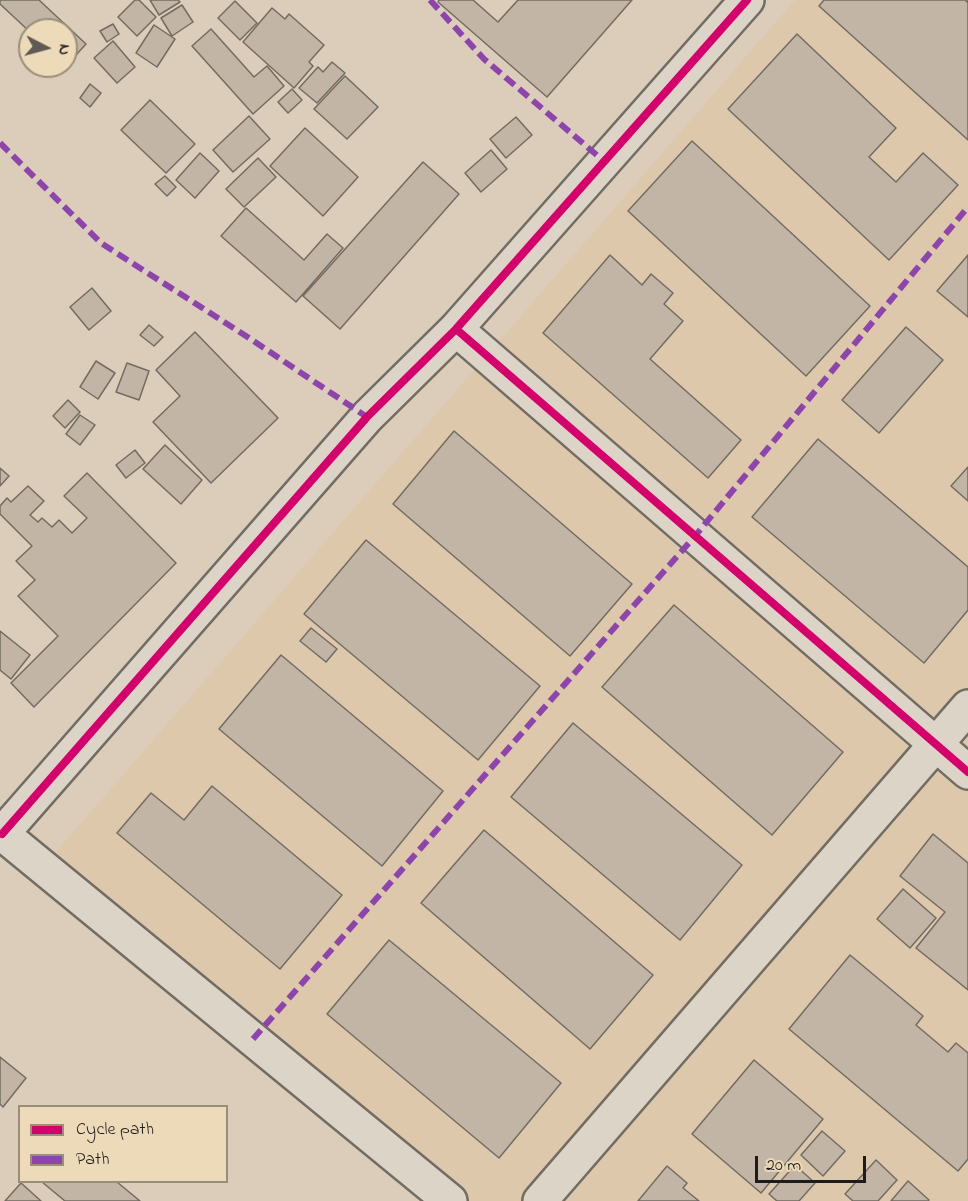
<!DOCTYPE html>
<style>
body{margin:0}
#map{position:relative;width:968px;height:1201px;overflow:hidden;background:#dbcdba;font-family:"Indie Flower",sans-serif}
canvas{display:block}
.legend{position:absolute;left:18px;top:1105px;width:210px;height:78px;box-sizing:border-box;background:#eddab8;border:2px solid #998e7a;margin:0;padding:8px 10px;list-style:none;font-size:18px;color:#1c1c1c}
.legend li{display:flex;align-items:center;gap:12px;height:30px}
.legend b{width:30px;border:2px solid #998e7a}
.north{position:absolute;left:18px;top:18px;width:60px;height:60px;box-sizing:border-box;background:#eddab8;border:2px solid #998e7a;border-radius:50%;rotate:96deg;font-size:16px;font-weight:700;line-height:24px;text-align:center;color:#1c1c1c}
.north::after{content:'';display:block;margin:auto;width:21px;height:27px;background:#5f5a53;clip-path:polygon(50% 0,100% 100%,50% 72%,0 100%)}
.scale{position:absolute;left:755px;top:1156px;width:111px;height:27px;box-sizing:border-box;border:3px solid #1c1c1c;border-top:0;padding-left:8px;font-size:18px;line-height:21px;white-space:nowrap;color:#1c1c1c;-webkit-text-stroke:4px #eddab8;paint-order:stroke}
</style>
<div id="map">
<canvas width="968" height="1201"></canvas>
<ul class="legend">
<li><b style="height:8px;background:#d6006c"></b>Cycle path</li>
<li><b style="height:8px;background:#8e44ad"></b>Path</li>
</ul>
<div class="north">N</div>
<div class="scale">20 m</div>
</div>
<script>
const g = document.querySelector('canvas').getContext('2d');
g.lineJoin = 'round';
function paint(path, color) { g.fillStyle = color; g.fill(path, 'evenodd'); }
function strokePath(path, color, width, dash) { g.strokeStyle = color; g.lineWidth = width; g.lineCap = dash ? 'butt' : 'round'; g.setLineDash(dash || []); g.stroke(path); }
paint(new Path2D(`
 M795,0H968V1201H420L30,882Z`), '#dec8ac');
const building = new Path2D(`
 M0,0H39L86,44L66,66V30H30V32L0,4Z
 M135,0H139L156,17L137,36L118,17Z
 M150,0H178L180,2L159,15Z
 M439,0H473L498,22L518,0H632L547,97L438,2Z
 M824,0H965L967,2L968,0V140L819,6Z
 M235,1L257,23L240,40L218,18Z
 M182,5L193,22L172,36L161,18Z
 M272,8L285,19L289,14L324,45L309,62L313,66L294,88L243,42Z
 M113,24L119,34L107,42L100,31Z
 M154,25L175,39L157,67L136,53Z
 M211,29L254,77L267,66L284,86L253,114L192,46Z
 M797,34L896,128L869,157L896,182L923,153L958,185L889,260L728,109Z
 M113,41L135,67L117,83L94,58Z
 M332,62L345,73L317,103L299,88L318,67L323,72Z
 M345,76L378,107L347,139L314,109Z
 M90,84L101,93L90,107L80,98Z
 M292,89L302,100L288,113L278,102Z
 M150,100L195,144L166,173L121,130Z
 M249,116L270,139L233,172L213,150Z
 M516,117L532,135L506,158L490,139Z
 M305,128L358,177L323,216L270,166Z
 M692,141L870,306L806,376L628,211Z
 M491,150L507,169L481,192L465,173Z
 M200,153L219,171L195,198L176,180Z
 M258,158L276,177L244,207L226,189Z
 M423,162L459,194L340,329L303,296Z
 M165,176L176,187L167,196L155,184Z
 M246,208L304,260L327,234L343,248L296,302L221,236Z
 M610,255L642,285L651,274L673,293L664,304L683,321L650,359L741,440L708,478L543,333Z
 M968,255V317L937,291Z
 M92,288L111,311L89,330L70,307Z
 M149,325L163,337L154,346L140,335Z
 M906,327L943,360L879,433L842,400Z
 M195,332L278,418L211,483L153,422L180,396L156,370Z
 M96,361L115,373L98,399L80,387Z
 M127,363L149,371L139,400L116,392Z
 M68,400L80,412L65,428L53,416Z
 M80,415L95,425L80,445L66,434Z
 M454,431L632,584L570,656L393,504Z
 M818,439L968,567V610L924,663L752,517Z
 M165,445L202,480L181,504L143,469Z
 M135,450L145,463L126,478L116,465Z
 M968,467V501L951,486Z
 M0,468L9,476L0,486Z
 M87,473L176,563L34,707L11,683L58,636L18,596L35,580L16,561L32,546L0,514V506L7,498L11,502L28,486L44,501L30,515L38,522L42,518L52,527L59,520L72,533L87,518L64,496Z
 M366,540L540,686L478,760L304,614Z
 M674,605L843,752L772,835L602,687Z
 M311,628L337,649L326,662L300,641Z
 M0,631L30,655L11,679L0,670Z
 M281,655L443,791L382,866L219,729Z
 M573,723L742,865L680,940L511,797Z
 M212,786L342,895L280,969L117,833L151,793L184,820Z
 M484,830L653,975L590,1049L421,903Z
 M933,834L968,863V990L916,948L945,912L900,876Z
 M903,889L936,918L910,948L877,919Z
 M389,940L561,1083L499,1158L327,1014Z
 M850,955L923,1016L916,1025L948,1052L956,1043L968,1053V1159L958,1171L789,1029Z
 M0,1057L26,1078L3,1107L0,1104Z
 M754,1060L823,1119L761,1193L692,1134Z
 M822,1131L845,1151L823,1176L801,1155Z
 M876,1160L897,1180L878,1201H853L845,1194Z
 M795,1165L815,1183L799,1201H777L769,1194Z
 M667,1166L687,1183L683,1188L699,1201H638Z
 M908,1181L929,1200L928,1201H891Z
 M42,1182H117L140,1201H65Z
 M21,1183L41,1201H5Z`);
paint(building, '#c3b5a6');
strokePath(building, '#726c63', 1.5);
const minor = new Path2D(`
 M456,329L968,772
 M2,834L367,417L456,329L747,0
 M540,1201L968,707`);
const tertiary = new Path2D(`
 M0,832L450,1201`);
strokePath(minor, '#726c63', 38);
strokePath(tertiary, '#726c63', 38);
strokePath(minor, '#dcd4c7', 33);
strokePath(tertiary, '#dcd4c7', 33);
strokePath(new Path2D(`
 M430,0L484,59L605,162
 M0,143L101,243L246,336L367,417
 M253,1039L695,536L968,207`), '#8e44ad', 6, [12, 6]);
strokePath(new Path2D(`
 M456,329L968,772
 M2,834L367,417L456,329L747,0`), '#d6006c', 8);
</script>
